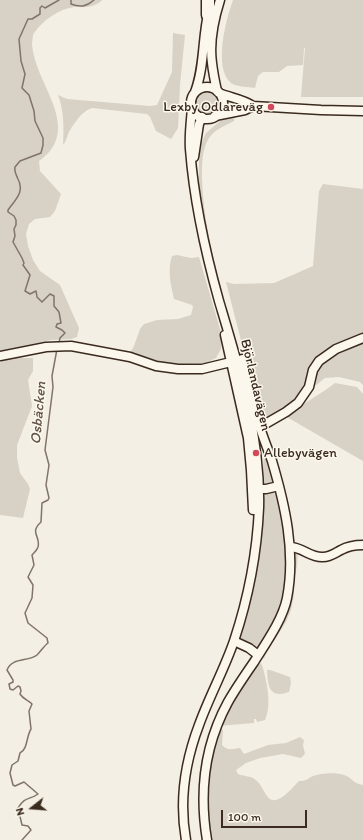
<!DOCTYPE html>
<meta charset="utf-8">
<style>
body{margin:0}
#map{position:relative;width:363px;height:840px;overflow:hidden;background:#f3efe4;font-family:Itim,sans-serif}
canvas{display:block}
.north{position:absolute;left:12px;top:788px;width:40px;height:40px;-webkit-text-stroke:3px #fbf7ec;paint-order:stroke;rotate:253deg;font-size:11px;font-weight:700;line-height:16px;text-align:center;color:#3b2a1e}
.north::after{content:'';display:block;margin:auto;width:14px;height:18px;background:#3b2a1e;clip-path:polygon(50% 0,100% 100%,50% 72%,0 100%)}
.scale{position:absolute;left:221px;top:810px;width:86px;height:18px;box-sizing:border-box;border:2px solid #3b2a1e;border-top:0;padding-left:5px;font-size:12px;line-height:14px;white-space:nowrap;color:#3b2a1e;-webkit-text-stroke:3px #fbf7ec;paint-order:stroke}
</style>
<div id="map">
<canvas width="363" height="840"></canvas>
<div class="north">N</div>
<div class="scale">100 m</div>
</div>
<script>
const g = document.querySelector('canvas').getContext('2d');
g.lineJoin = 'round';
function paint(path, color) { g.fillStyle = color; g.fill(path, 'evenodd'); }
function strokePath(path, color, width, dash) { g.strokeStyle = color; g.lineWidth = width; g.lineCap = dash ? 'butt' : 'round'; g.setLineDash(dash || []); g.stroke(path); }
function label(font, color, halo, rows, align = 'center') {
  g.font = font + ' Itim,sans-serif'; g.lineWidth = 3; g.setLineDash([]); g.textBaseline = 'middle'; g.strokeStyle = halo; g.fillStyle = color; for (const [text, x, y, turn = 0] of rows) {
    g.save(); g.translate(x, y); g.rotate((+turn || 0) * Math.PI / 180); g.textAlign = isNaN(turn) ? turn : align; if (halo) g.strokeText(text, 0, 0); g.fillText(text, 0, 0); g.restore();
  }
}
paint(new Path2D(`
 M0,0H102C99,4 91,7 86,7C82,8 78,6 74,7C59,9 43,20 34,33C32,36 33,39 32,42C32,50 34,55 36,63C47,96 78,134 39,161L40,171L61,194L55,211L50,217L35,219L29,224L26,234L28,246L33,260L40,271L60,285L79,328L77,337L71,339L51,340L0,351Z
 M233,0H363V97H301L305,48H304L303,65L287,66L279,72H263L258,76L255,88C249,87 236,87 231,83C213,68 226,19 233,0Z
 M173,33L185,35L180,85L178,128L171,139L156,131L150,117L147,114L92,108C82,111 76,121 70,130C67,135 67,140 63,145C64,128 64,111 58,95L67,99L150,106L157,105L172,72Z
 M194 103a13 13 0 1 1 26 0a13 13 0 1 1-26 0Z
 M235,115L234,121C225,126 215,129 209,138C202,149 202,163 202,176C203,232 221,286 236,340L235,343L226,314L201,212L199,190V160L200,146L206,133L220,121Z
 M323,184L363,189V385L360,382L339,377L325,378L283,411L262,422L226,282L234,284L274,283L313,266L319,191Z
 M177,255L191,258L199,257L222,336L221,349L216,358L205,363L169,364L130,353L134,346L140,329L144,324L157,320L178,319L191,315L193,307L192,305L174,299C171,285 167,271 172,256Z
 M15,358H33V371L28,380L32,406L17,445V458L20,473L28,484L30,489L23,518L0,515V363L2,361Z
 M335,383L357,387L363,394V461L285,416L327,389Z
 M264,454H268L275,481C272,485 268,485 264,483L262,480Z
 M270,492L275,493L278,495C287,527 293,572 282,604C276,621 265,635 256,650L238,641C254,593 259,547 263,497L266,494Z
 M297,551L298,553L297,566L294,578V595L291,610L286,622L266,653L264,659L262,654L277,630L294,554Z
 M261,663L263,668C267,684 272,704 265,720L257,722L256,719H254V723L218,726L237,693L258,665Z
 M267,670H270L290,677L291,683L289,692C269,699 268,686 267,670Z
 M221,729L223,730L222,745C227,751 233,749 240,748L244,754L268,745L286,743L300,737L304,740L303,745L305,754L301,758L283,754L260,758L246,763L236,770L238,774C242,776 249,776 253,778C260,782 263,790 267,796C276,809 292,788 299,781C306,781 307,779 313,776C321,773 336,772 344,775C352,777 353,784 363,785V840H210L207,818L208,770L218,730Z`), '#d8d1c6');
strokePath(new Path2D(`
 M71,0V4C81,8 87,6 94,0
 M59,343L60,338L65,333L62,330L56,327L57,324L61,323L59,312L54,306V296L50,294L42,302L37,297L36,291L30,294L25,291L30,275L23,265L24,263L22,258L13,242L15,236L14,229L16,225V220L14,216L8,212V210C15,200 25,192 18,179C16,174 14,172 15,167L20,161L41,153L43,145V138L35,121L34,111L29,95L22,88L25,74L21,61L19,39L28,19H32L40,14V8L42,6L45,8L59,0
 M22,840L31,830L28,826L22,825L18,808C25,796 30,800 38,794L24,782L15,786L13,785L10,773L12,765L18,761L20,753C28,749 26,737 31,729L29,711L32,704C28,700 23,699 20,694L21,691L20,687L18,686L13,690L10,689L9,684L13,682V680L7,670C12,657 28,662 37,655C41,651 44,646 48,643L47,638L28,623L25,613L32,598L33,585L28,577L34,565L32,555C34,553 37,550 38,547C41,536 29,533 41,522L42,503L48,500L49,498L46,485L49,465L45,450L53,387L52,376L57,349`), '#817468', 1.5);
const minor = new Path2D(`
 M191 103a16 16 0 1 1 32 0a16 16 0 1 1-32 0Z
 M217,91C215,82 213,72 212,63C209,42 214,19 220,0
 M195,92C205,66 202,37 209,10
 M219,93C231,98 243,99 253,106
 M215,116L245,110L253,106L321,110L363,111
 M194,157L199,124L202,117
 M225,335L248,438L251,470L253,510
 M0,356L46,347L71,346L130,357L156,366L178,369H202L235,361
 M260,427L286,412L298,403L309,387L313,370L319,361L336,349L363,338
 M254,489H266L279,486
 M290,547C302,547 311,558 323,557C330,557 335,553 341,550C348,546 355,545 363,545
 M234,641L249,648L258,655
 M186,840C179,801 185,762 199,725C209,697 224,670 234,641C248,599 257,552 259,508C261,437 239,368 219,301C205,251 194,201 190,149C189,135 191,121 192,108
 M207,840C199,792 204,746 228,702C236,688 245,675 254,662C266,643 283,619 287,598C296,552 285,505 272,461C268,449 263,438 260,427C253,404 248,382 242,359`);
const highway = new Path2D(`
 M208,15V0`);
strokePath(minor, '#3b2a1e', 11);
strokePath(highway, '#3b2a1e', 15);
strokePath(minor, '#fbf7ec', 8);
strokePath(highway, '#fbf7ec', 12);
for (const [x, y, r, color] of [
 [271,107,4,"#d1495b"],
 [256,453,4,"#d1495b"]
]) { const dot = new Path2D(); dot.arc(x, y, r, 0, 2 * Math.PI); g.fillStyle = color; g.fill(dot); strokePath(dot, '#fbf7ec', 1.5); }
label('14px', '#3b2a1e', '#fbf7ec', [
 ["Lexby Odlareväg",263,107],
 ["Allebyvägen",264,453,"left"]
], 'right');
label('14px', '#3b2a1e', '#fbf7ec', [
 ["Björlandavägen",255,385,77]
]);
label('italic 15px', '#645549', '#fbf7ec', [
 ["Osbäcken",39,413,-85]
]);
</script>
